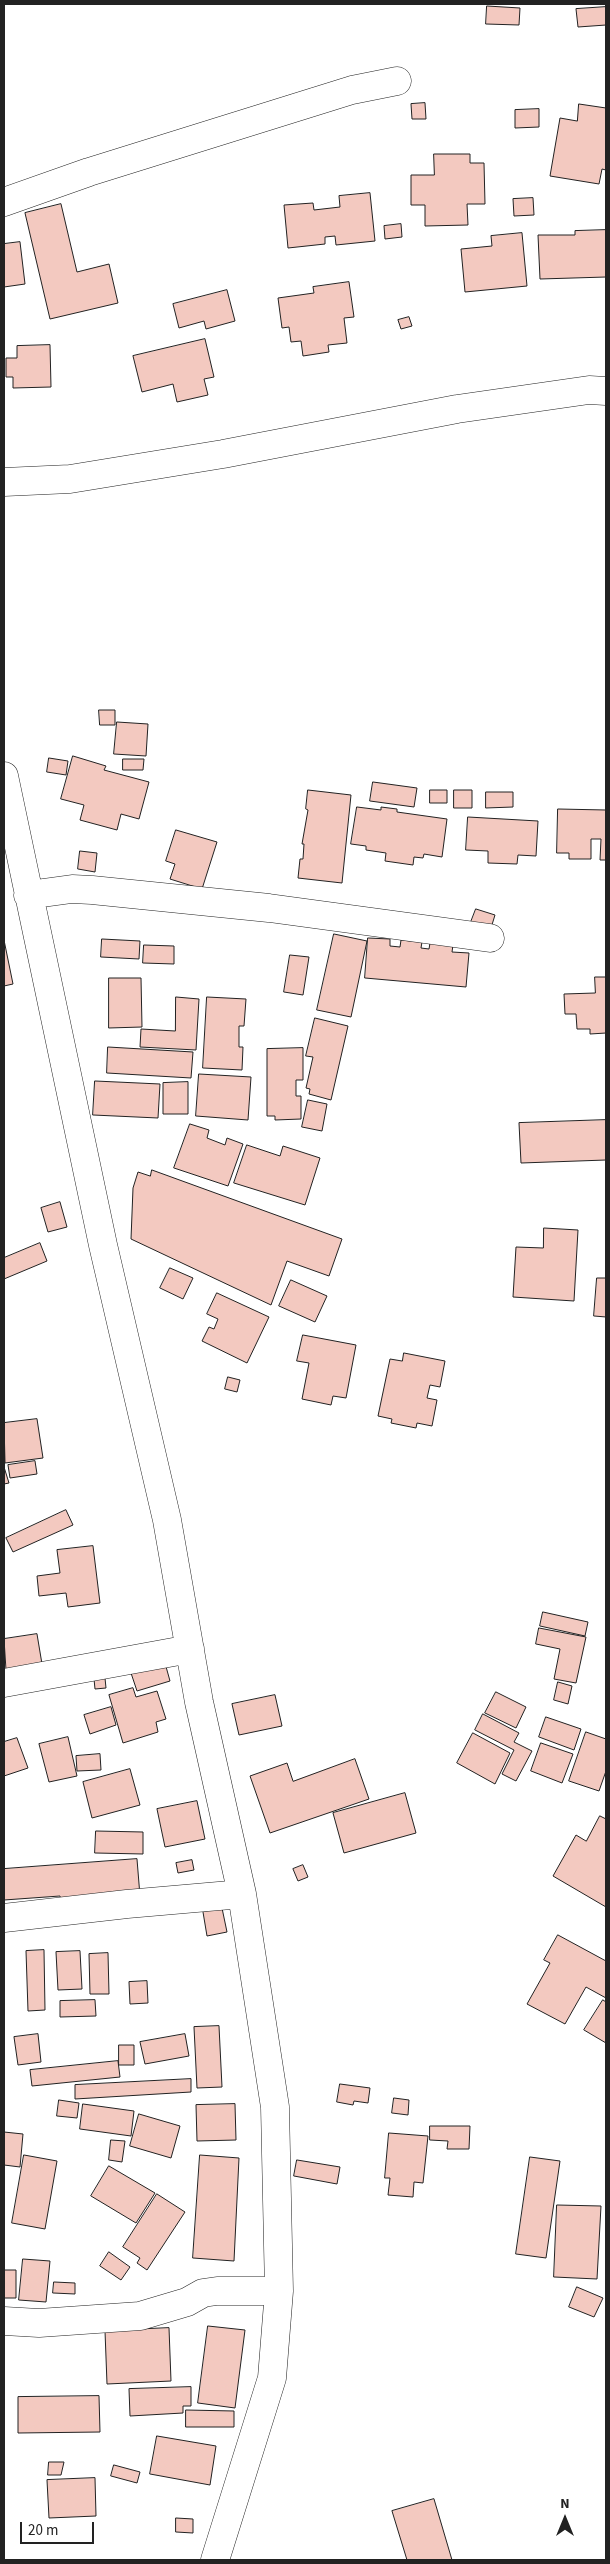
<!DOCTYPE html>
<style>
body{margin:0}
#map{position:relative;width:610px;height:2564px;overflow:hidden;background:#fff;font-family:"Source Sans 3",sans-serif}
canvas{display:block}
.frame{position:absolute;inset:0;border:5px solid #222;pointer-events:none}
.north{position:absolute;left:540px;top:2494px;width:50px;height:50px;-webkit-text-stroke:4px #fff;paint-order:stroke;rotate:0deg;font-size:14px;font-weight:700;line-height:20px;text-align:center;color:#222}
.north::after{content:'';display:block;margin:auto;width:18px;height:22px;background:#222;clip-path:polygon(50% 0,100% 100%,50% 72%,0 100%)}
.scale{position:absolute;left:20px;top:2522px;width:74px;height:22px;box-sizing:border-box;border:2px solid #222;border-top:0;padding-left:6px;font-size:15px;line-height:18px;white-space:nowrap;color:#222;-webkit-text-stroke:4px #fff;paint-order:stroke}
</style>
<div id="map">
<canvas width="610" height="2564"></canvas>
<div class="frame"></div>
<div class="north">N</div>
<div class="scale">20 m</div>
</div>
<script>
const g = document.querySelector('canvas').getContext('2d');
g.lineJoin = 'round';
function paint(path, color) { g.fillStyle = color; g.fill(path, 'evenodd'); }
function strokePath(path, color, width, dash) { g.strokeStyle = color; g.lineWidth = width; g.lineCap = dash ? 'butt' : 'round'; g.setLineDash(dash || []); g.stroke(path); }
const building = new Path2D(`
 M487,6L520,8L519,25L486,24Z
 M606,7V25L578,27L576,9Z
 M425,103L426,119H412L411,104Z
 M579,104L606,108V170L602,169L599,184L550,176L560,118L577,121Z
 M539,109V127L515,128V110Z
 M434,154H470V163H484L485,204H467L468,225L425,226V205H411V175H434Z
 M370,193L375,241L336,245L335,236L325,237V244L288,248L284,205L313,203L314,210L340,207L339,196Z
 M533,198L534,215L514,216L513,199Z
 M61,204L77,272L109,264L118,303L50,319L25,213Z
 M401,224L402,237L385,239L384,226Z
 M606,230V277L540,279L538,235H575V231Z
 M522,233L527,286L465,292L461,249L492,246L491,236Z
 M20,242L25,284L4,287V244Z
 M349,282L354,317L344,318L347,343L328,345L329,352L303,356L301,341L291,342L289,327L282,328L278,298L314,293L313,287Z
 M227,290L235,321L206,329L204,321L179,328L173,304Z
 M409,317L412,326L401,329L398,320Z
 M205,339L214,377L204,379L208,395L177,402L173,384L142,392L133,356Z
 M50,345L51,387L13,388V377H6V358H17V346Z
 M99,710H115V725H100Z
 M117,722L148,724L146,756L114,754Z
 M73,756L106,766L104,770L149,782L139,819L121,814L117,830L80,820L84,805L61,799Z
 M49,758L68,761L66,775L47,772Z
 M123,759H144L143,770H123Z
 M373,782L417,788L414,807L370,801Z
 M308,790L351,795L342,883L298,878L300,859H303L304,844H302L308,810L306,809Z
 M430,790H447V803H430Z
 M454,790H472V808H454Z
 M486,792H513V807L486,808Z
 M357,807L381,810V807L397,809V812L447,819L442,857L424,854L423,858L414,857L413,865L385,861L386,853L366,850V846L351,844Z
 M558,809L606,810V860H600L601,839H591V859H569V853H557Z
 M468,817L538,821L536,856L518,855L517,864L488,863V851L466,850Z
 M176,830L217,842L202,889L170,879L175,864L166,861Z
 M80,851L97,853L95,872L78,869Z
 M476,909L495,915L491,928L471,922Z
 M334,934L367,941L351,1017L317,1010Z
 M368,938L390,939V946L400,947L401,940L422,942L421,948L429,949L430,943L453,945L452,952L469,953L466,987L365,978Z
 M102,939L140,941L139,959L101,957Z
 M4,940L13,984L4,986Z
 M144,945L174,946V964L143,963Z
 M290,955L309,957L303,995L284,992Z
 M595,977H606V1033L590,1034V1029H577L576,1014H565L564,994L595,993Z
 M109,978H141L142,1027L109,1028Z
 M176,997L199,999L196,1050L140,1047L141,1029L175,1031Z
 M207,997L246,999L244,1026H239V1047H243L242,1070L203,1068Z
 M315,1018L348,1026L331,1100L309,1094L310,1089L306,1088L313,1057L306,1056Z
 M108,1047L193,1052L191,1078L107,1073Z
 M303,1048V1080H296V1096H301V1119L275,1120V1116H267V1049Z
 M199,1074L251,1077L248,1120L196,1116Z
 M95,1081L160,1084L158,1118L93,1115Z
 M188,1082V1114H163V1083Z
 M308,1100L327,1104L322,1131L302,1127Z
 M606,1120V1160L521,1163L519,1123Z
 M190,1124L209,1130L207,1138L225,1145L227,1138L243,1144L228,1186L174,1168Z
 M247,1145L280,1156L283,1146L320,1158L305,1205L234,1183Z
 M152,1170L342,1239L329,1276L287,1261L271,1305L131,1239L133,1188L138,1172L150,1176Z
 M60,1202L67,1227L48,1232L41,1208Z
 M544,1228L578,1230L574,1301L513,1297L516,1247L543,1248Z
 M40,1243L47,1261L4,1279V1258Z
 M170,1268L193,1278L183,1299L160,1288Z
 M597,1278H606V1317L594,1316Z
 M291,1280L327,1296L315,1322L279,1306Z
 M217,1293L269,1317L247,1363L202,1341L209,1327L214,1329L218,1319L207,1314Z
 M303,1335L356,1345L346,1398L333,1396L331,1405L302,1399L309,1363L297,1361Z
 M404,1353L445,1361L440,1387L430,1385L427,1398L437,1400L432,1426L417,1423L416,1428L391,1423L392,1419L378,1416L390,1359L402,1361Z
 M228,1377L240,1380L237,1392L225,1389Z
 M37,1419L43,1458L5,1463L4,1423Z
 M35,1461L37,1474L10,1478L8,1465Z
 M4,1467L9,1483L4,1484Z
 M66,1510L73,1525L13,1552L6,1538Z
 M93,1546L100,1603L68,1607L66,1593L39,1596L37,1576L60,1573L57,1550Z
 M543,1612L588,1622L585,1636L540,1626Z
 M539,1628L586,1637L576,1683L554,1679L560,1649L536,1644Z
 M37,1634L42,1664L6,1670L4,1639Z
 M165,1663L170,1681L137,1691L131,1673Z
 M105,1678L106,1688L95,1689L94,1679Z
 M558,1682L572,1686L568,1704L554,1700Z
 M133,1688L136,1697L157,1691L166,1719L156,1722L158,1732L123,1743L109,1695Z
 M496,1692L526,1707L516,1728L485,1713Z
 M275,1695L282,1726L239,1735L232,1704Z
 M111,1707L116,1725L90,1734L84,1715Z
 M483,1714L519,1733L514,1742L532,1751L516,1781L502,1774L514,1750L475,1730Z
 M546,1717L581,1729L574,1750L539,1737Z
 M586,1732L606,1739V1771L599,1791L569,1781Z
 M473,1733L510,1753L495,1784L457,1763Z
 M68,1737L77,1776L49,1782L39,1744Z
 M17,1738L28,1768L4,1776V1742Z
 M541,1743L573,1754L562,1783L531,1771Z
 M100,1754L101,1770L77,1771L76,1756Z
 M355,1759L369,1799L270,1833L250,1776L287,1763L293,1781Z
 M130,1769L140,1805L92,1818L83,1782Z
 M405,1793L416,1833L344,1853L333,1813Z
 M197,1801L205,1839L165,1847L157,1809Z
 M600,1816L606,1819V1907L553,1876L576,1835L586,1841Z
 M96,1831L143,1832V1854L95,1853Z
 M137,1859L140,1896L61,1902L60,1896L4,1900V1869Z
 M192,1860L194,1870L178,1873L176,1863Z
 M303,1865L308,1877L298,1881L293,1869Z
 M222,1908L227,1932L207,1936L203,1912Z
 M558,1935L606,1961V1998L586,1987L565,2024L527,2004L550,1963L544,1960Z
 M44,1950L45,2010L28,2011L26,1951Z
 M80,1951L82,1989L58,1990L56,1952Z
 M108,1953L109,1994H90L89,1954Z
 M147,1981L148,2003L130,2004L129,1982Z
 M95,2000L96,2016L60,2017V2001Z
 M603,2000L606,2002V2043L584,2030Z
 M219,2026L222,2087L197,2088L194,2027Z
 M38,2034L41,2062L18,2065L14,2037Z
 M185,2034L189,2056L145,2064L140,2042Z
 M119,2045H134V2065H119Z
 M118,2061L120,2077L32,2086L30,2070Z
 M191,2079V2092L75,2099V2085Z
 M340,2084L370,2088L368,2103L354,2101L353,2105L337,2102Z
 M394,2098L409,2100L408,2115L392,2113Z
 M59,2100L79,2103L77,2118L57,2116Z
 M83,2104L134,2111L131,2136L80,2129Z
 M235,2104L236,2140L197,2141L196,2105Z
 M139,2114L180,2126L171,2158L130,2146Z
 M430,2126H470L469,2149H447L448,2141L430,2140Z
 M4,2132L23,2134L20,2167L4,2165Z
 M389,2133L428,2136L423,2183L414,2182L413,2197L388,2195L390,2178H385Z
 M111,2140L125,2141L122,2162L109,2160Z
 M24,2155L57,2161L45,2229L12,2223Z
 M200,2155L239,2158L234,2261L193,2258Z
 M530,2157L560,2161L546,2258L516,2254Z
 M297,2160L340,2167L337,2184L294,2176Z
 M109,2166L155,2193L136,2223L91,2196Z
 M157,2194L185,2212L147,2270L137,2263L140,2258L123,2247Z
 M557,2205L601,2206L597,2279L554,2277Z
 M109,2252L130,2267L121,2280L100,2266Z
 M23,2259L50,2261L46,2302L19,2300Z
 M4,2270H16V2298H4Z
 M54,2282L75,2283V2294L53,2293Z
 M577,2287L603,2298L594,2317L569,2307Z
 M208,2326L245,2330L235,2408L198,2403Z
 M169,2328L171,2381L107,2384L105,2331Z
 M191,2387V2406H183V2413L130,2416L129,2389Z
 M99,2396L100,2432L18,2433V2397Z
 M186,2410L234,2411V2427H186Z
 M157,2436L216,2446L210,2485L150,2474Z
 M49,2462H64L61,2475H48Z
 M114,2465L140,2472L137,2483L111,2476Z
 M95,2478L96,2516L49,2518L47,2480Z
 M434,2499L452,2560H407L392,2511Z
 M176,2518L193,2519V2533L176,2532Z`);
paint(building, '#f3c9c0');
strokePath(building, '#222', 1);
const minor = new Path2D(`
 M4,202L89,172L352,90L397,81
 M4,482L70,479L223,454L457,409L589,390L606,391
 M4,776L103,1245L167,1520L199,1702L242,1894L275,2107L279,2291L272,2378L215,2560
 M28,895L72,889L92,890L269,908L490,938
 M4,1683L190,1649
 M4,1918L127,1904L242,1894
 M4,2321L39,2323L140,2316L187,2302L203,2293L217,2291H279`);
strokePath(minor, '#222', 29);
strokePath(minor, '#fff', 28);
</script>
